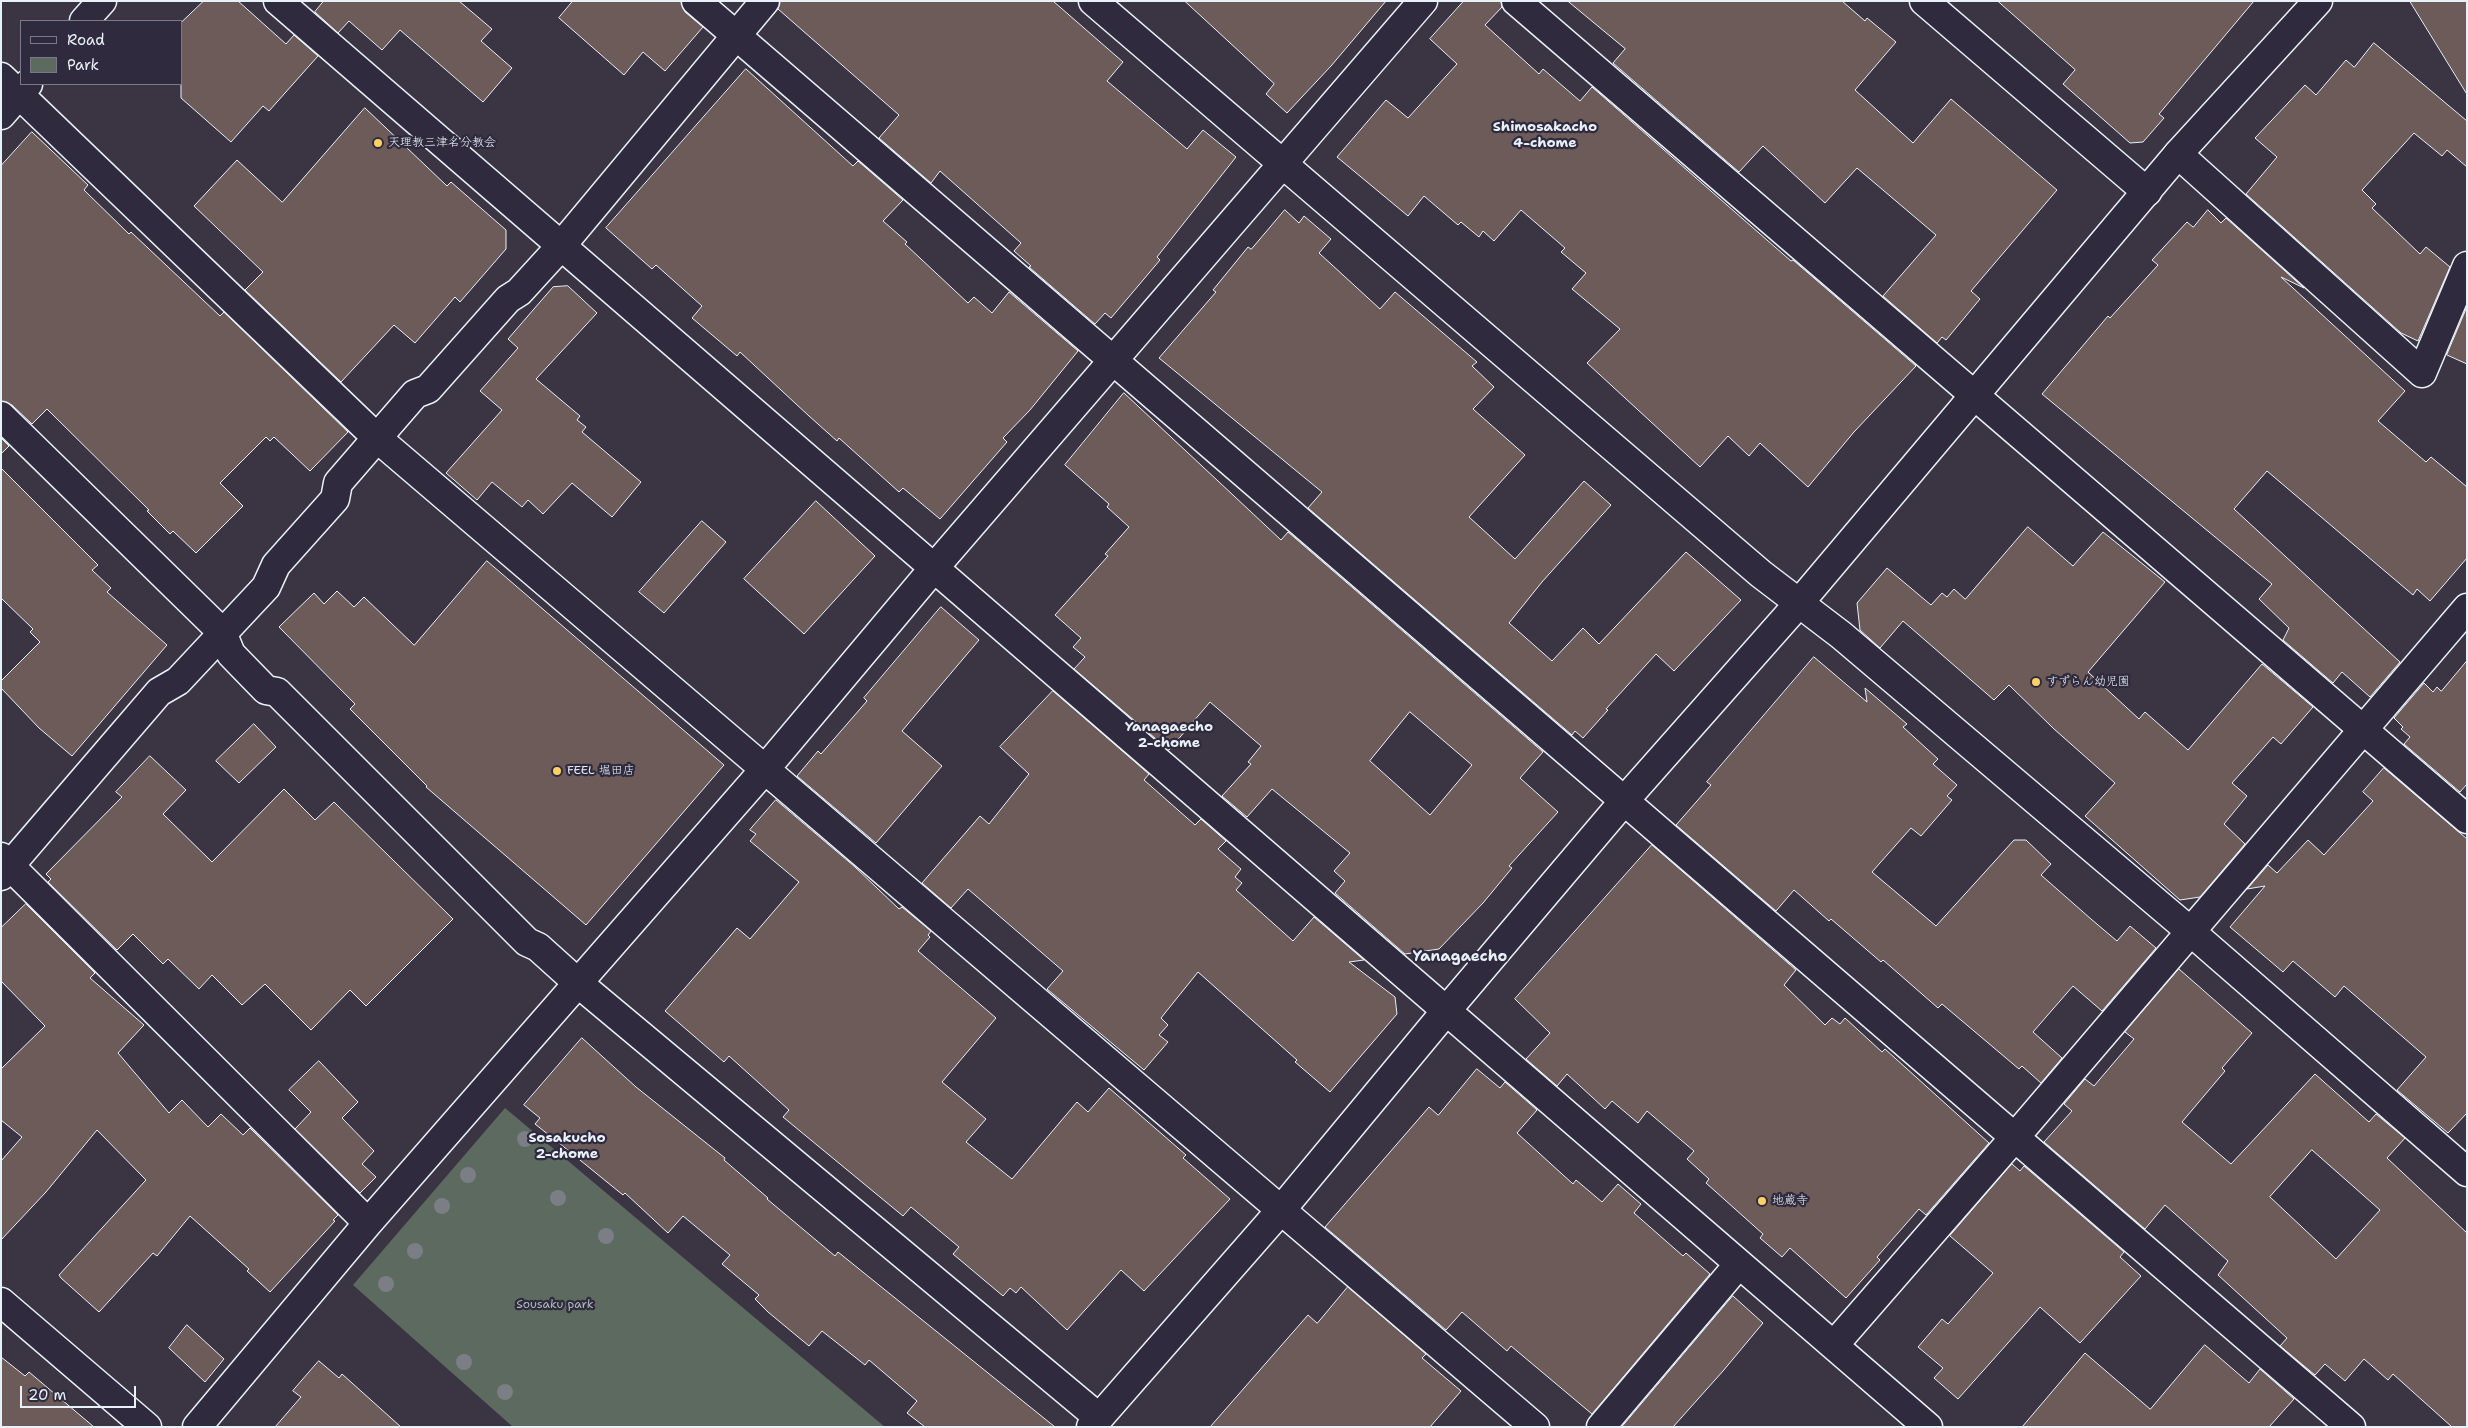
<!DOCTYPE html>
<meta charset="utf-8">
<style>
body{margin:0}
#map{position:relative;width:2468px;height:1428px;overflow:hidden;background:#3b3443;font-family:"Shantell Sans",sans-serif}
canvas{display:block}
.frame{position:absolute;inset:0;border:2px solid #e8f1f8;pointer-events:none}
.legend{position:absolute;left:20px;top:20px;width:162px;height:65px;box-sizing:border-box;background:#2f2a3d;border:1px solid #797a88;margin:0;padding:6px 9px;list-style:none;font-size:15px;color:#e8f1f8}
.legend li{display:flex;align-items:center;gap:10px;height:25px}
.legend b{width:25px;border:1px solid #797a88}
.scale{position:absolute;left:20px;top:1386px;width:116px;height:22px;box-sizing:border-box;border:2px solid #e8f1f8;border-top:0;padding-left:6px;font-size:15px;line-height:18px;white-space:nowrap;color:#e8f1f8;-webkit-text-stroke:4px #2f2a3d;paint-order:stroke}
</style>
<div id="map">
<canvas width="2468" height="1428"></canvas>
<div class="frame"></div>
<ul class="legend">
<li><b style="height:6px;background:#2f2a3d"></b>Road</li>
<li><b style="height:14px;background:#5d6a60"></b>Park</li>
</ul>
<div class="scale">20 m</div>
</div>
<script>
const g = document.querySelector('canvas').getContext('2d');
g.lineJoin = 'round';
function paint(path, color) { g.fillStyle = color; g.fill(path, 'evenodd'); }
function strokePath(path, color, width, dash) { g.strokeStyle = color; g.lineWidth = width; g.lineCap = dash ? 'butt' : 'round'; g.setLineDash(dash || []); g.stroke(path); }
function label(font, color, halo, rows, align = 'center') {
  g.font = font + ' "Shantell Sans","Klee One",sans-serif'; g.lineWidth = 4.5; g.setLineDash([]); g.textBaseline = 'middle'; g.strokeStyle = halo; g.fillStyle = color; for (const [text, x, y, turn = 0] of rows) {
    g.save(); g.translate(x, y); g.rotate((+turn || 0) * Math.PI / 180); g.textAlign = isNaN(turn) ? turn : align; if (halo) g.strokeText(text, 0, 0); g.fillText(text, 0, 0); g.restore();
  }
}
paint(new Path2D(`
 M505,1108L885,1427H513L353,1285Z`), '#5d6a60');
const building = new Path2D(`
 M204,1H238L286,44L294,35L318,56L269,111L263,106L231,142L181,98V23Z
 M324,1H459L492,29L481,41L512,68L483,102L400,30L382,50L349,21L338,33L315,12Z
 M573,1H681L685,12L703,27L665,71L643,52L624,75L559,18Z
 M780,1H1053L1123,62L1107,81L1187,149L1203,130L1236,157L1157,257L1160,260L1111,318L1105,313L1095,324L1029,267L1031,266L1014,251L1021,243L940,171L931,183L879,138L899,115L778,9Z
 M1185,1H1386L1331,66L1287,113L1266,94L1274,84Z
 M1464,1H1501L1502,7L1485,25L1539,74L1543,69L1580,101L1592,87L1791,261L1793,260L1916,366L1854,432L1808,487L1760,443L1749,456L1728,436L1700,467L1587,363L1620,329L1572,289L1586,273L1561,252L1565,248L1521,210L1494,241L1483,231L1479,237L1461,222L1458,225L1424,196L1408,216L1337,157L1386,100L1408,118L1457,64L1430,39Z
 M1568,1H1842L1865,21L1867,18L1896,42L1855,90L1913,143L1951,99L2057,190L1971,291L1980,299L1946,340L1942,337L1937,343L1883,296L1936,235L1857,168L1825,203L1763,146L1739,172L1613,63L1625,49Z
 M1998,1H2254L2159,114L2164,118L2143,142L2130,143L2063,84L2075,70Z
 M2410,1H2467V94Z
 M2374,43L2467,121V167L2447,150L2442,156L2414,133L2362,190L2376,204L2372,208L2420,254L2426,247L2450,267L2418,341L2401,333L2246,194L2277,157L2255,138L2305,85L2316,95L2346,60L2354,67Z
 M746,69L853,166L858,161L903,200L883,221L907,242L905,244L968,303L974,297L992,313L1009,292L1078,351L1030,410L1003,438L1007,442L940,519L903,488L899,492L839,438L837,441L809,416L740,352L737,356L692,318L702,306L656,265L652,269L606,228Z
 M365,108L447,186L451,182L506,230V249L460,302L455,297L415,343L394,325L341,382L245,290L263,272L194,206L237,160L282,202Z
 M32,132L88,185L84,190L129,234L131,232L220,316L224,312L348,432L310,471L274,437L270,441L266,437L220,483L243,506L196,553L173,531L170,534L147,511L149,510L47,409L32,424L12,405L1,401V166Z
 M1285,210L1299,223L1304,216L1331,239L1319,253L1380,309L1395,292L1477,362L1472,366L1494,387L1473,409L1525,455L1469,517L1515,559L1584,481L1611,505L1542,582L1509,623L1552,661L1583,628L1599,644L1686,552L1741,600L1674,671L1656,654L1606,709L1608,710L1583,738L1575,731L1572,735L1308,508L1322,492L1159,358L1216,292L1213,290L1248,247L1251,249Z
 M2208,210L2221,223L2226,218L2304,288L2281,277L2405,391L2378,421L2426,462L2431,457L2467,487V558L2430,601L2417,589L2413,595L2267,471L2234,509L2400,662L2370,697L2342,672L2333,683L2283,640L2289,628L2259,599L2272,584L2042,394L2108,316L2110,318L2158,265L2152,260L2187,222L2193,227Z
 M568,286L597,313L536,379L580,416L577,420L586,427L582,432L641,482L612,517L572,483L543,514L528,500L522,507L492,482L477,500L446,473L502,410L480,391L518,348L508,339L553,287Z
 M2467,307V364L2447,355Z
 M1124,393L1281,540L1288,532L1543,752L1520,778L1558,812L1509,866L1512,868L1483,903L1439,949L1405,954L1335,893L1345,881L1334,871L1350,853L1272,789L1247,817L1222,796L1251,764L1248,762L1261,746L1210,702L1169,750L1074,669L1085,657L1073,647L1081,638L1055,615L1108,556L1105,554L1129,527L1107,507L1109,504L1065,465ZM1410,712L1472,765L1430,815L1370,761Z
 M1,438L9,446L1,454Z
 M1,468L98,565L92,570L111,588L107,592L167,645L72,756L39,728L1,688V681L40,642L30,632L33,629L1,598Z
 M816,501L875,556L804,634L744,579Z
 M702,521L726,542L664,613L639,592Z
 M2028,527L2073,566L2103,532L2165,582L2088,672L2139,719L2145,712L2188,750L2262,664L2313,707L2281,744L2273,737L2232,783L2247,796L2224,824L2245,844L2200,897L2180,900L2085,816L2115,783L2054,729L2009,685L1994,700L1903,621L1880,648L1860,630L1857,603L1887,568L1931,605L1942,593L1947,597L1954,589L1965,599Z
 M487,561L724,765L586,925L426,787L427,786L350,709L355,704L279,627L314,593L324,604L337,591L354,607L364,597L414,645Z
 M941,607L979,640L902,731L942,766L876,843L797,776L818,751L821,754L867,701L864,698Z
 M1814,657L1867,702L1865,688L1907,724L1903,727L1938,759L1933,764L1957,785L1947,796L1952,800L1921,836L1911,828L1872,872L1936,926L2014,840H2026L2051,864L2041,875L2091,919L2117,941L2130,926L2156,948L2102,1011L2073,986L2033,1032L2062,1058L2041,1083L2022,1066L2019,1069L1942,1004L1938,1008L1883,960L1881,962L1831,919L1829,921L1794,890L1776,911L1676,825L1711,785L1707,782Z
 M2467,661V784L2460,792L2404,744L2410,737L2401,729L2403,727L2394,718L2424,683L2433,692L2437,687L2441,691Z
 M1053,691L1149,774L1144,780L1195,825L1201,819L1226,841L1218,849L1241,869L1235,877L1242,883L1236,890L1293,941L1314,917L1364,960L1349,962L1395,997L1397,1014L1330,1092L1295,1062L1297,1060L1198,972L1161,1018L1168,1025L1159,1035L1168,1042L1144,1070L1047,989L1063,971L968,889L951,908L922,883L980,816L989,824L1029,774L1000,747Z
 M254,724L276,747L239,783L216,761Z
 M150,756L186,790L163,814L212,862L284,789L315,820L334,802L453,919L366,1006L350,990L311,1030L265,984L242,1005L212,975L199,989L168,959L163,964L133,934L117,950L48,882L51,879L46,874L122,797L116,792Z
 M2384,768L2467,839V1113L2448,1133L2397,1090L2426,1057L2344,986L2335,997L2293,961L2283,972L2230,927L2265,886L2247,889L2268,865L2277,873L2308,840L2324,855L2373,801L2363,792Z
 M776,800L855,867L899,909L902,907L931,931L928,935L930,937L918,951L996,1018L942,1082L986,1119L966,1142L1012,1179L1077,1102L1088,1112L1109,1088L1186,1155L1183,1158L1230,1199L1144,1291L1121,1270L1067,1330L1021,1287L1016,1293L1010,1288L1003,1296L953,1254L959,1247L911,1207L903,1216L783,1117L789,1110L729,1056L724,1062L665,1011L737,928L750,939L799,882L750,841L756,834L750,830Z
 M1652,845L1796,970L1784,985L1825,1025L1832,1018L1840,1024L1845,1018L1882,1052L1885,1049L1989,1143L1926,1215L1919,1209L1877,1257L1880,1260L1846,1298L1790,1248L1782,1257L1760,1238L1763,1234L1706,1183L1709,1179L1687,1159L1694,1151L1647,1111L1638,1123L1612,1101L1605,1109L1567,1074L1557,1086L1526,1059L1550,1033L1515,999Z
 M26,904L95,973L90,978L144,1025L118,1053L169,1113L182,1100L208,1127L221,1114L243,1135L250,1128L338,1215L333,1220L335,1221L270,1292L247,1271L249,1269L190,1216L157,1256L153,1253L99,1312L61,1278L59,1275L146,1180L97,1130L46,1192L1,1240V1161L22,1137L1,1120V1069L45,1026L1,981V928Z
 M2179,969L2252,1033L2222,1068L2225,1071L2182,1122L2231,1164L2315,1074L2369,1122L2376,1114L2405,1138L2387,1158L2467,1233V1427H2452L2393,1374L2388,1380L2364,1359L2345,1381L2325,1364L2315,1375L2280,1346L2287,1338L2218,1275L2228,1261L2165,1205L2145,1229L2044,1142L2072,1111L2064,1104L2085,1079L2094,1086L2134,1039L2125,1032ZM2312,1150L2380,1210L2336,1259L2270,1197Z
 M582,1038L636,1087L725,1158L724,1160L768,1198L767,1199L835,1256L838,1252L1055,1427H925L907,1413L917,1401L869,1360L865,1365L822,1331L809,1346L768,1312L755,1299L759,1295L722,1264L730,1255L683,1216L668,1233L625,1193L623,1195L559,1143L535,1124L540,1118L524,1105Z
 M319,1061L358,1102L342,1118L374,1151L362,1164L376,1177L360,1193L295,1129L311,1112L289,1090Z
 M1477,1069L1500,1088L1505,1082L1537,1110L1517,1133L1573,1184L1576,1180L1602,1202L1618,1184L1641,1204L1634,1213L1683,1256L1686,1253L1710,1274L1592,1414L1511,1346L1507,1351L1462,1312L1446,1330L1325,1227L1429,1107L1438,1115Z
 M2012,1164L2020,1171L2024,1166L2124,1252L2120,1257L2141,1276L2080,1343L2040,1307L1958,1399L1934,1378L1943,1368L1918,1347L1942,1319L1948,1324L1993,1273L1950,1236Z
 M1348,1287L1426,1354L1422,1358L1461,1391L1430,1427H1210L1308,1315L1317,1323Z
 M1733,1296L1763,1323L1723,1371L1673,1427H1622Z
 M187,1325L224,1359L205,1382L169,1348Z
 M2205,1345L2249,1383L2260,1369L2294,1399L2269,1427H2022L2085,1353L2150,1409Z
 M1,1357L25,1376L29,1372L94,1427H1Z
 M319,1361L339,1378L342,1374L401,1427H275L301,1397L293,1391Z`);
paint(building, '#6c5b59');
strokePath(building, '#e8f1f8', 1);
const minor = new Path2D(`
 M278,1L1928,1427
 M696,1L2351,1427
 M1093,1L1761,574L1841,635L2190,931L2467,1172
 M1516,1L2467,819
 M1924,1L2147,192
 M84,21L102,1
 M1,77L377,438L1535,1427
 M1,115L28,84
 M2178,154L2422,373L2467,266
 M1,416L222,632L231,654L266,690L277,692L527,942L538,947L578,983L1098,1417
 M1,857L368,1223
 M1,876L159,692L178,681L266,587L276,565L335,499L338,483L415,394L428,389L508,299L519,292L561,246L765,1
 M1,1302L147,1427
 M1834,1345L2015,1137L2467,608
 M197,1427L368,1223L766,768L934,568L1423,1
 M1601,1427L1739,1264`);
const tertiary = new Path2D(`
 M1091,1427L1281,1210L1446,1011L1624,801L1800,602L2178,154L2318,1`);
strokePath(minor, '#e8f1f8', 31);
strokePath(tertiary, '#e8f1f8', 31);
strokePath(minor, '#2f2a3d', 28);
strokePath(tertiary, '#2f2a3d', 28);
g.fillStyle = '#7b7e85';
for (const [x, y] of [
 [525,1139],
 [468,1175],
 [558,1198],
 [442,1206],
 [606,1236],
 [415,1251],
 [386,1284],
 [464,1362],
 [505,1392]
]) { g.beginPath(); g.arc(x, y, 8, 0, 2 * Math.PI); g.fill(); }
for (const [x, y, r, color] of [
 [378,143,5,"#ffd166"],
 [2036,682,5,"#ffd166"],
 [557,771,5,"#ffd166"],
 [1762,1201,5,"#ffd166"]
]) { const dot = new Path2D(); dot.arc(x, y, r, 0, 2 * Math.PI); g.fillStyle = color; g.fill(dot); strokePath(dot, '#2f2a3d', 2); }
label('12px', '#e8f1f8', '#2f2a3d', [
 ["天理教三津名分教会",388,143],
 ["すずらん幼児園",2046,682],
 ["FEEL 堀田店",567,771],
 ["地蔵寺",1772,1201]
], 'left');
label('12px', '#b0bbbb', '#2f2a3d', [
 ["Sousaku park",555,1305]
]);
label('bold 14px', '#e8f1f8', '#2f2a3d', [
 ["Shimosakacho",1545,127],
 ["4-chome",1545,143],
 ["Yanagaecho",1169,727],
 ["2-chome",1169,743],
 ["Sosakucho",567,1138],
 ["2-chome",567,1154]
]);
label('bold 15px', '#e8f1f8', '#2f2a3d', [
 ["Yanagaecho",1460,957]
]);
</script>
